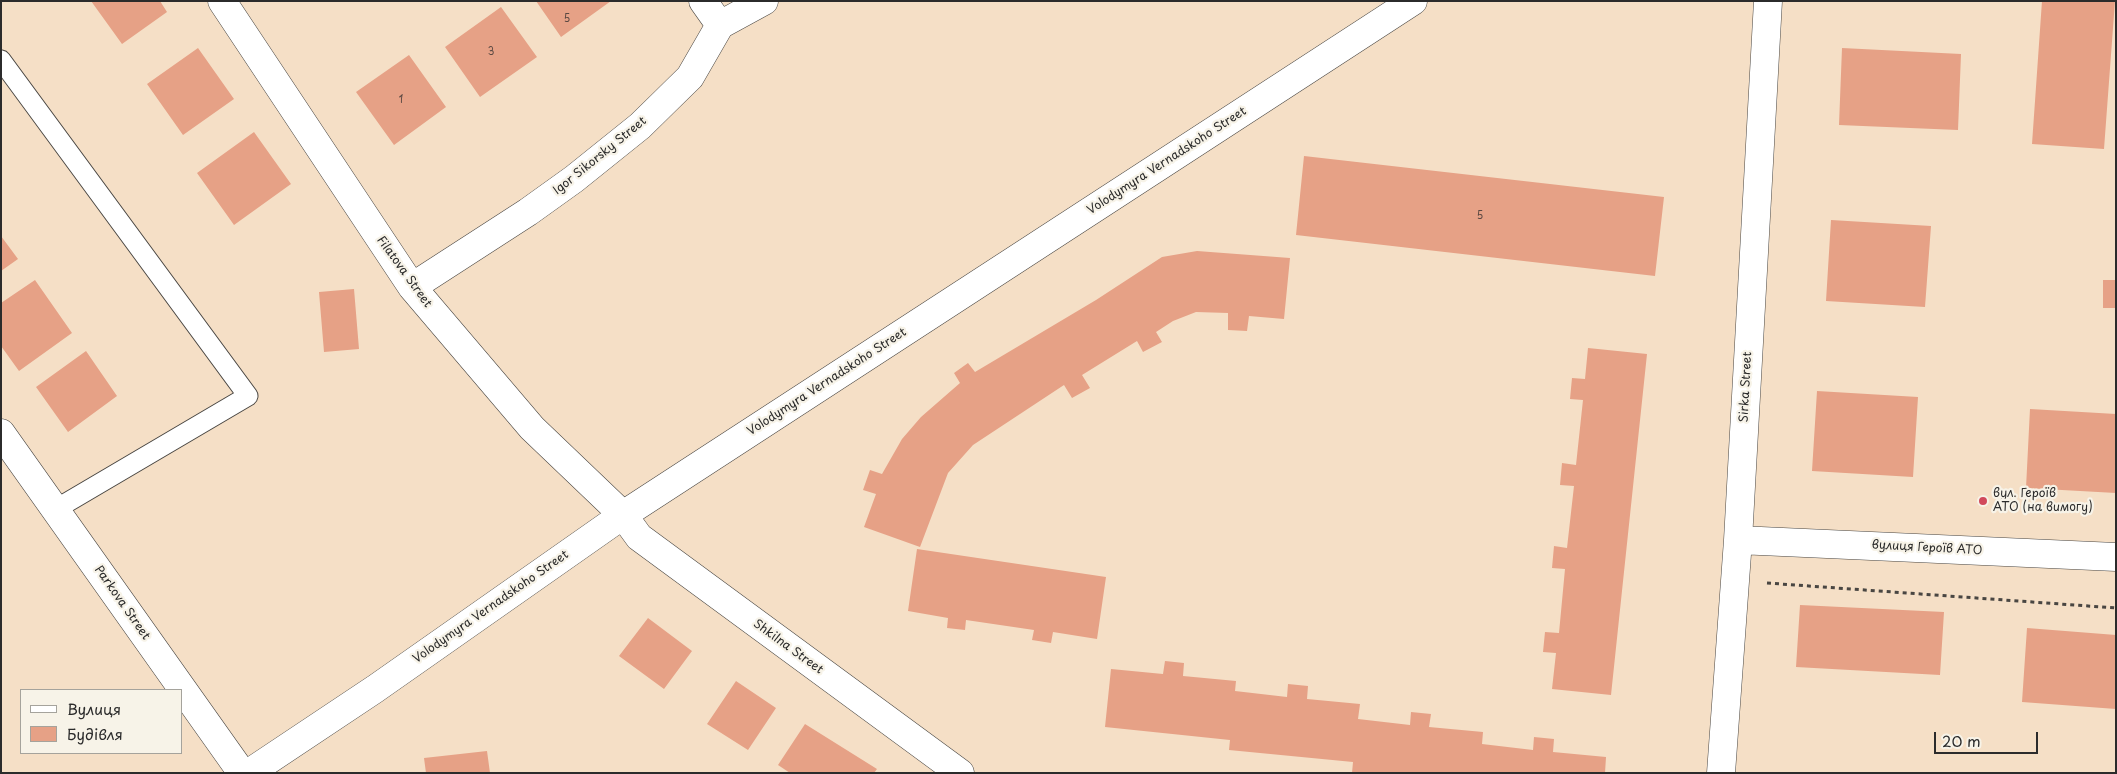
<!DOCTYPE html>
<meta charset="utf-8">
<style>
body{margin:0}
#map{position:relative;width:2117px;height:774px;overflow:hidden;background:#f5dfc6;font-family:"Playpen Sans",sans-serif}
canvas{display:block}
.frame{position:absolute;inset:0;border:2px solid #2b2b2b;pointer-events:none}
.legend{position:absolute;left:20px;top:689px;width:162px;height:65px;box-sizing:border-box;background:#f7f3e8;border:1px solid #a5a39c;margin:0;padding:6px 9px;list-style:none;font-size:15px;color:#2b2b2b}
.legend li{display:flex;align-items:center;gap:10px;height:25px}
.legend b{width:25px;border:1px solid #a5a39c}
.scale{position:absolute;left:1934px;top:732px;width:104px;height:22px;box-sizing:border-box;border:2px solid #2b2b2b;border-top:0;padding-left:6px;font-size:15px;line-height:18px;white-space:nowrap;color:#2b2b2b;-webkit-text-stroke:4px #f7f3e8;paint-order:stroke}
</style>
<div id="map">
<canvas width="2117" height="774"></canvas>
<div class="frame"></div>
<ul class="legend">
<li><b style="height:6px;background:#fff"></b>Вулиця</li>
<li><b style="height:14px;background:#e6a186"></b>Будівля</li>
</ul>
<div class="scale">20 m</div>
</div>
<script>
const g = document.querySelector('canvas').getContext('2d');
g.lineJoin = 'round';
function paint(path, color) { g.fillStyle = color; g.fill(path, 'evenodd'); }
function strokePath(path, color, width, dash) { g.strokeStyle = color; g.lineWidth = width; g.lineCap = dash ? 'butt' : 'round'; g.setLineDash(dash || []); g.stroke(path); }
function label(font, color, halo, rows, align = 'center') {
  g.font = font + ' "Playpen Sans",sans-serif'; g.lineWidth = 4.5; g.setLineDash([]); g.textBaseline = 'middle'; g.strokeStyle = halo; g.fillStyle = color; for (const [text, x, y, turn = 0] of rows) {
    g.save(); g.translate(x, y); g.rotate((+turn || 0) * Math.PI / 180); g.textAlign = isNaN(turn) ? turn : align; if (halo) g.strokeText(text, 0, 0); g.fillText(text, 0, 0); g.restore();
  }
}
paint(new Path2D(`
 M91,1H160L167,12L122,44Z
 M536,1H611L561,37Z
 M2042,1H2115L2104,149L2032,144Z
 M501,7L537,57L480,97L445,47Z
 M198,48L234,99L183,135L147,84Z
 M1842,48L1961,54L1958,130L1839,125Z
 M409,55L446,107L394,145L356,92Z
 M254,132L291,184L234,225L197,173Z
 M1304,156L1664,197L1655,276L1296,235Z
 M1831,220L1931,226L1925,307L1826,301Z
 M1,236L18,259L1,271Z
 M1197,251L1290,258L1284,319L1249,316L1247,331L1228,330V313L1196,312L1173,321L1156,332L1162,342L1143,352L1137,341L1082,375L1090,388L1072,398L1064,385L973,445L948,473L920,547L864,527L876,494L863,490L870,470L882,474L902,439L921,417L960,383L954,373L968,363L975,372L1096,300L1162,257Z
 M35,280L72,333L19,371L1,346V303Z
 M2103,280H2116V308H2103Z
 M354,289L359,349L324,352L319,292Z
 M1588,348L1647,354L1611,695L1552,689L1556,653L1543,652L1545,632L1559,633L1565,569L1552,568L1554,546L1567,548L1574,486L1560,485L1562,463L1576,465L1583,400L1570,399L1572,378L1585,379Z
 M86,351L117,396L68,432L36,387Z
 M1817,391L1918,397L1913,477L1812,471Z
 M2030,409L2116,414V493L2026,488Z
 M917,549L1106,577L1097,639L1053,632L1051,643L1032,640L1034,630L966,620L965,630L947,628L948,618L908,611Z
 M1800,605L1944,612L1940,675L1796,667Z
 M648,618L692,651L664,689L619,656Z
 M2027,628L2116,635V709L2022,702Z
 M1165,661L1184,663L1183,676L1236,681L1235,691L1287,697L1288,684L1308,686L1307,699L1360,704L1358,719L1410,725L1411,712L1431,714L1429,727L1483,732L1482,744L1533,750L1534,737L1554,739L1553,752L1606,757L1605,773H1352L1353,762L1229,750L1230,740L1105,727L1111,669L1163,674Z
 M736,681L776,708L748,750L707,724Z
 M805,724L877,769L874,773H790L778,765Z
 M487,751L490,773H426L424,758Z`), '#e6a186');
const lane = new Path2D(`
 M1,60L248,396L56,509`);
const street = new Path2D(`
 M222,1L412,287L532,428L623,515L639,537L960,773
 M703,1L720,25
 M412,287L528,212L574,179L640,126L690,77L720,25L764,1
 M1,433L242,773
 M1738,540L2116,557
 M1721,773L1738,540L1768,1`);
const secondary = new Path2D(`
 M249,773L375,689L623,515L1413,1`);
strokePath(lane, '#494642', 21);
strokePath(street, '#494642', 29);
strokePath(secondary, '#494642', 29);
strokePath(new Path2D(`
 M1767,583L2116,608`), '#494642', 3, [4, 4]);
strokePath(lane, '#fff', 19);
strokePath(street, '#fff', 28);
strokePath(secondary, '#fff', 28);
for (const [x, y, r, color] of [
 [1983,501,5,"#d1495b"]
]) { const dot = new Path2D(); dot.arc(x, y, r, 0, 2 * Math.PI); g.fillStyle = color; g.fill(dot); strokePath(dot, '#f7f3e8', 2); }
label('10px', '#5a4842', null, [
 ["5",567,19],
 ["3",491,52],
 ["1",401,100],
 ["5",1480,216]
]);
label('12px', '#2b2b2b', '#f7f3e8', [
 ["Igor Sikorsky Street",600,156,-39],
 ["Volodymyra Vernadskoho Street",1167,161,-33],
 ["Filatova Street",404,272,54],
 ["Volodymyra Vernadskoho Street",827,382,-33],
 ["Sirka Street",1746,387,-87],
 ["вулиця Героїв АТО",1927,548,3],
 ["Parkova Street",122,603,55],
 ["Volodymyra Vernadskoho Street",491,607,-35],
 ["Shkilna Street",788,647,36]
]);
label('12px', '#2b2b2b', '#f7f3e8', [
 ["вул. Героїв",1993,494],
 ["АТО (на вимогу)",1993,508]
], 'left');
</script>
